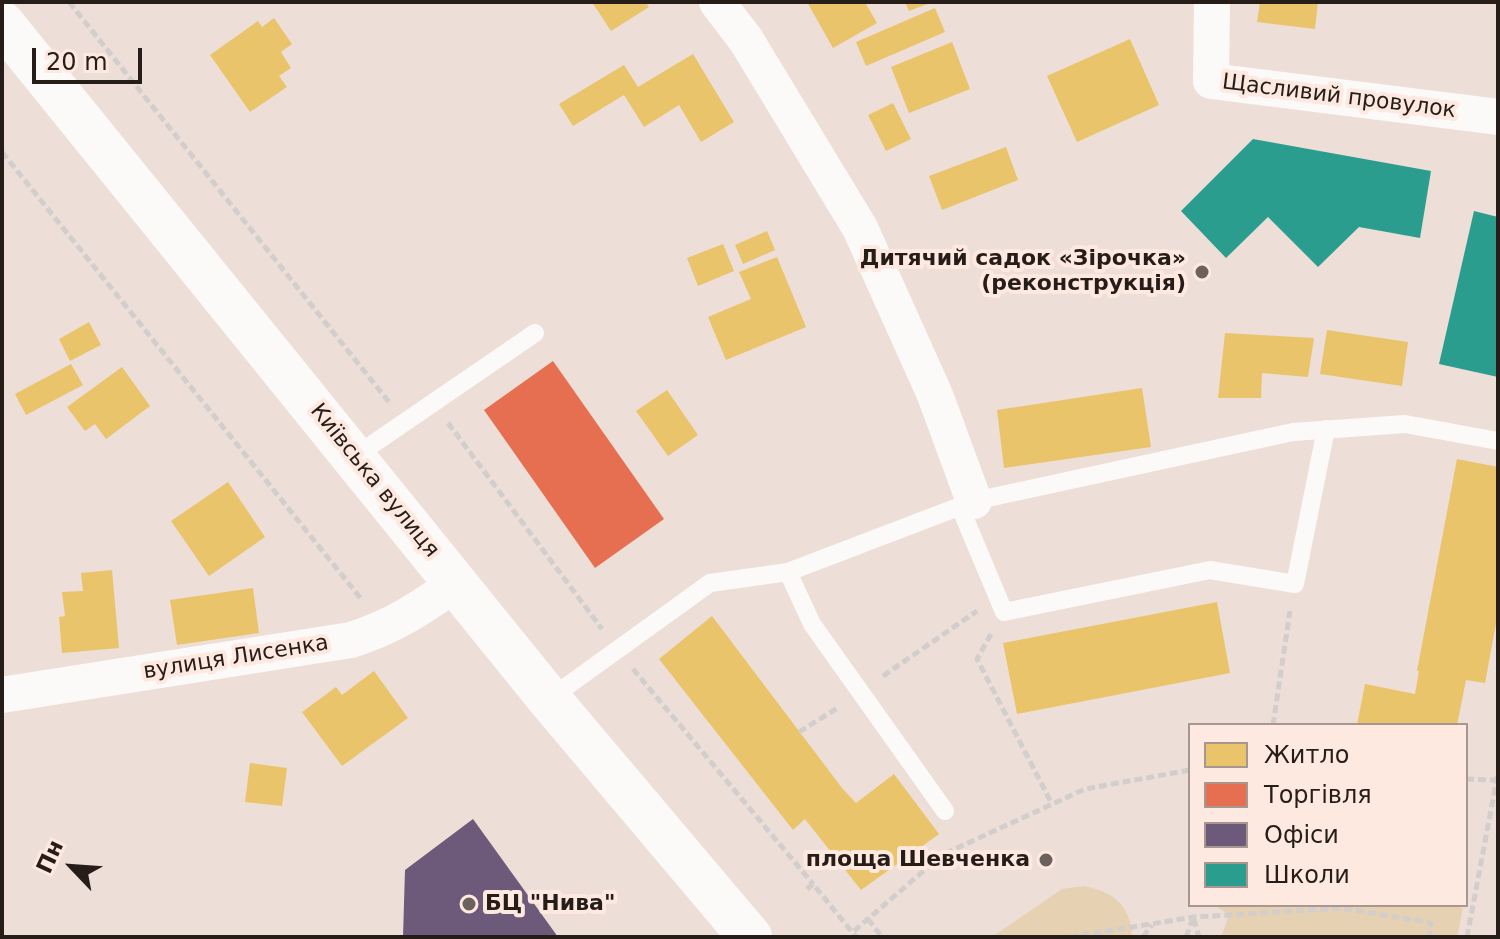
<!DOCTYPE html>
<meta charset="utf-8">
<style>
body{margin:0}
#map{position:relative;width:1500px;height:939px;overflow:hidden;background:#edded8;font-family:"DejaVu Sans",sans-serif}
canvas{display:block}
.frame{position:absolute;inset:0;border:4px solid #261d19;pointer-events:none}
.legend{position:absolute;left:1188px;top:723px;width:280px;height:184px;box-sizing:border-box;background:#fee9e1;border:2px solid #a89791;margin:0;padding:10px 14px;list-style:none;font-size:24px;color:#261d19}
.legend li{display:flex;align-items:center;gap:16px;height:40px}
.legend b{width:40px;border:2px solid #a89791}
.north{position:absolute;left:32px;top:827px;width:80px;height:80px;-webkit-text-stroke:6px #fee9e1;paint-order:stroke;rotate:295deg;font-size:22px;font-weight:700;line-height:32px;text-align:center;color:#261d19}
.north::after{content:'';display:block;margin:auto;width:28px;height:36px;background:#261d19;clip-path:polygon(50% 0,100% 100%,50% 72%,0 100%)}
.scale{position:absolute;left:32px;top:48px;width:110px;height:36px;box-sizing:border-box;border:4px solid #261d19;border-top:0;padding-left:10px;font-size:24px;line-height:28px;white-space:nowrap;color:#261d19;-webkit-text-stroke:6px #fee9e1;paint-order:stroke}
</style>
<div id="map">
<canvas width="1500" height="939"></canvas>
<div class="frame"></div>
<ul class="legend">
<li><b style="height:22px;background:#e9c46a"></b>Житло</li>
<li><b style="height:22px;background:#e76f51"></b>Торгівля</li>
<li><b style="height:22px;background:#6d597a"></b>Офіси</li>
<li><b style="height:22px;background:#2a9d8f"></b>Школи</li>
</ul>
<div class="north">Пн</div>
<div class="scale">20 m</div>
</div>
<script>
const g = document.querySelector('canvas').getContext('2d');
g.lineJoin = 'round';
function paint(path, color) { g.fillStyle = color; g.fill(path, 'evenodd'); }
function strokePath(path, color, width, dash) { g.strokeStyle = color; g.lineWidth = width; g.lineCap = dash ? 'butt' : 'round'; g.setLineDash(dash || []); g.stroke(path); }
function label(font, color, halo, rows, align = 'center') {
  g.font = font + ' "DejaVu Sans",sans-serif'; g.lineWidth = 8; g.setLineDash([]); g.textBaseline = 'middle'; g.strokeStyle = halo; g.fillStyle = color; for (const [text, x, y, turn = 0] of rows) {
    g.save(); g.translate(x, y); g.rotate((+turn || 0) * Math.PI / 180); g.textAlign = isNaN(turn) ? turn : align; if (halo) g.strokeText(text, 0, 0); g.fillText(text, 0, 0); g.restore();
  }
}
paint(new Path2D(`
 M1084,886C1114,892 1131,906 1132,937H992L1062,889Z
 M1214,905H1449L1463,908L1457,937H1221L1229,915Z`), '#e6d1b2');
paint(new Path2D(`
 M592,2H645L649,7L611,31Z
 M807,2H865L877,23L833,48Z
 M905,2H933L909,11Z
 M1260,2H1318L1315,29L1257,22Z
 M935,8L945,32L866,66L856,42Z
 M274,18L292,44L281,52L291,68L279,76L287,87L250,112L210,55L258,21L262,27Z
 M1130,39L1159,105L1077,142L1047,76Z
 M952,42L970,89L909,113L891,67Z
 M693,54L734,122L701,142L679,105L644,127L624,95L573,126L559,104L624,65L638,87Z
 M893,103L911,139L886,151L868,115Z
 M1006,147L1018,180L942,210L929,176Z
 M767,231L775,250L743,264L735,245Z
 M723,244L734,271L698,286L687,258Z
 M777,257L806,327L726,360L708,317L751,299L739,272Z
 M89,322L101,345L70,361L59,339Z
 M1327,330L1408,342L1402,386L1320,374Z
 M1225,333L1314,338L1308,377L1262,373L1261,398H1218Z
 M71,364L83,385L26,415L15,394Z
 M122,367L150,406L106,439L95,424L85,431L67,407Z
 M1142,388L1151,447L1004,468L997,410Z
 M667,390L698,435L668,456L636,411Z
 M1457,459L1498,467V613L1485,683L1466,680L1457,725H1357L1365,684L1415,694L1419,671H1417Z
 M228,482L265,537L209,576L171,521Z
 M112,570L119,648L62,653L59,617L65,616L62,592L83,591L81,573Z
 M253,588L259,633L177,645L170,600Z
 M1217,602L1230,673L1017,714L1003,643Z
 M712,616L842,788L856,803L894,774L939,834L861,890L805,819L793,830L659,659Z
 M374,671L408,718L342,766L302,712L336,687L342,695Z
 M250,763L287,768L282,806L245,802Z`), '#e9c46a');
paint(new Path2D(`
 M553,361L664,519L595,568L484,410Z`), '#e76f51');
paint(new Path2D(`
 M473,819L558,937H403L405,870Z`), '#6d597a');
paint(new Path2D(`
 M1253,139L1431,171L1420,238L1359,227L1318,267L1268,217L1226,258L1181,211Z
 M1474,211L1498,217V377L1439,364Z`), '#2a9d8f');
strokePath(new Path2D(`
 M69,2L389,402
 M2,152L362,600
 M448,423L602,629
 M991,634L977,659L1052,804
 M633,669L813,884
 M883,676L977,611
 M1273,725L1290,611
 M799,732L839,707
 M1466,779L1497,780
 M807,889L813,884L856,937
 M868,919L882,937
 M1194,919L1199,937
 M854,931L942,855L1085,789L1190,770
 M1070,937L1194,917L1343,908L1431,923L1429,937
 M1143,937L1152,925
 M1186,937L1193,918
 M1467,937L1498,773`), '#d2cecc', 5, [8, 4]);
strokePath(new Path2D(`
 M354,457L535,333
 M960,507L1004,612L1210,570L1295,584L1326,429
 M788,572L812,624L945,811
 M549,699L710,583L788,572L974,501L1293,432L1405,424L1498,441`), '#fcfaf9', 18);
strokePath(new Path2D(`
 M717,2L746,40L860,228L935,395L974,501
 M1212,2L1211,81L1498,117
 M2,695L351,640C395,626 420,608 457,583`), '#fcfaf9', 36);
strokePath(new Path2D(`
 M2,23L549,699L750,937`), '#fcfaf9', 44);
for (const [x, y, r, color] of [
 [1202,272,8,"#6c615c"],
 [1046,860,8,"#6c615c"],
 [469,904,8,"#6c615c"]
]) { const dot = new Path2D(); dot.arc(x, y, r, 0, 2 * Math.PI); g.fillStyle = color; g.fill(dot); strokePath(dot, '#fee9e1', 3); }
label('22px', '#261d19', '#fee9e1', [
 ["Щасливий провулок",1339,97,7],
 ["Київська вулиця",374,481,51],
 ["вулиця Лисенка",236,658,-9]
]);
label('bold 22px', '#261d19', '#fee9e1', [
 ["Дитячий садок «Зірочка»",1186,259],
 ["(реконструкція)",1186,284],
 ["площа Шевченка",1030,860],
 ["БЦ \"Нива\"",485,904,"left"]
], 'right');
</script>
